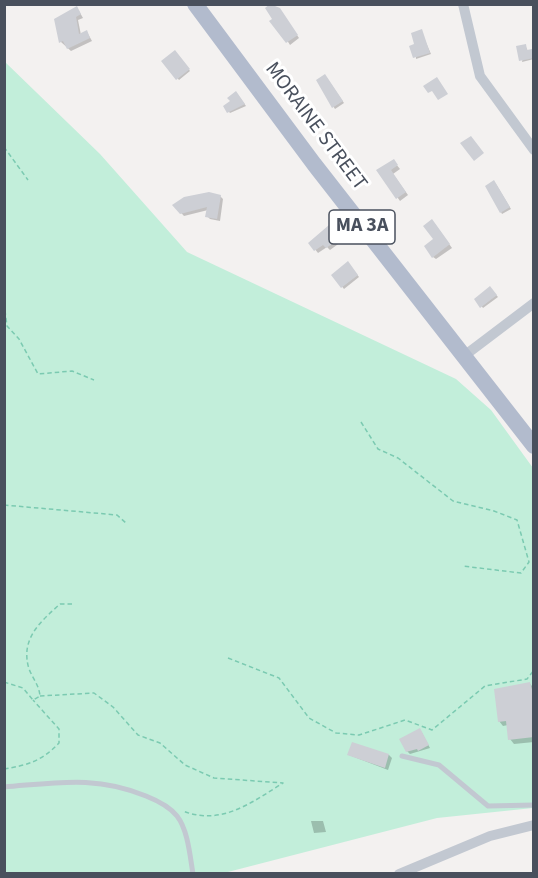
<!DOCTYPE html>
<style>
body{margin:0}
#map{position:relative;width:538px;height:878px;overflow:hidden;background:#f3f1f0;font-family:"Source Sans 3",sans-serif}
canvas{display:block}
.frame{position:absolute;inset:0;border:6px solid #49505d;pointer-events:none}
</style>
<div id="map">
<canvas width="538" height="878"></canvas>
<div class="frame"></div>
</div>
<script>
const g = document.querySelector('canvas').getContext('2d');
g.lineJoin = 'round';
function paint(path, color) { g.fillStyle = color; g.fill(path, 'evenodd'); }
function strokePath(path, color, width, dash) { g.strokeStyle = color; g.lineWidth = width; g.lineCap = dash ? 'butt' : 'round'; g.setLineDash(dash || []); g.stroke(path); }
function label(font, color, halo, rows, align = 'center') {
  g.font = font + ' "Source Sans 3",sans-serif'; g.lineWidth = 6; g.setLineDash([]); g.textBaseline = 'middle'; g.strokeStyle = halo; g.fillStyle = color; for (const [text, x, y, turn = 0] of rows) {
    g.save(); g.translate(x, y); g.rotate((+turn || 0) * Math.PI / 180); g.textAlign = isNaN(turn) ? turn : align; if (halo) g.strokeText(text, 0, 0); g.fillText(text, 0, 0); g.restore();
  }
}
paint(new Path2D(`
 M4,61L100,154L187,252L456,379L491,410L533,468V808L437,818L224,873H5Z`), '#c2eeda');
paint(new Path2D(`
 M273,5L282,13L299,38L290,45L267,8Z
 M79,11L83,18L78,20L81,35L87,32L92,41L71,51L61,42L55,20Z
 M421,31L431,54L416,59V45Z
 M525,45L528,51L533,53L534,59L522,62Z
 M175,52L190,71L179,80L164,61Z
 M327,78L344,103L335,109L324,92Z
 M238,95L246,106L230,113L225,107Z
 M396,164L400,169L393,174L408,195L400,201L378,170Z
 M496,184L511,209L502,214L501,212Z
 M220,196L223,199L220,221L210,219L207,216L208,210L184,216L174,205Z
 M435,224L452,248L436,259L433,257Z
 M332,230L341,242L330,250L327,247L318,253L310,243Z
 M348,263L359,277L344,289L333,275Z
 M490,288L498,297L483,308L476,299Z
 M530,684L534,688V742L514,744L510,739L508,725L503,726L499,721Z
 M422,733L430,748L410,754L407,751Z
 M349,755H389L392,758L388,770Z
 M311,821H323L326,832L314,833Z`), '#0003');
paint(new Path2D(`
 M270,4L280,8L298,35L286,43L269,21L272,19L265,8Z
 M77,6L81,14L76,17L79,34L87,30L90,38L67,49L63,41L59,43L54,19Z
 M422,29L430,53L413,58L409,46L414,44L411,33Z
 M526,44L527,50L532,49L534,58L519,61L516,46Z
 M175,50L190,69L176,80L161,61Z
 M325,74L343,101L332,108L316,80Z
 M437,77L448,94L438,100L432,91L428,93L423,86Z
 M236,91L245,104L227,113L223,106L230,101L227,98Z
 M471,136L484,153L474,161L460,143Z
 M394,159L398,165L391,170L406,192L396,199L376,170Z
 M494,180L510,207L500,213L485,186Z
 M209,192L221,195L217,219L205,217L207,207L180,214L172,205L184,197Z
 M432,219L450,244L432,258L424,246L433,239L423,226Z
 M329,225L339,239L326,248L323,245L314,251L308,243Z
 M348,261L358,275L341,288L331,275Z
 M490,286L497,295L480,308L474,299Z
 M530,682L534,697V737L508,740L506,721L498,722L494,689Z
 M420,728L429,745L418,751L417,749L406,752L399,739Z
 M352,742L389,754L385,768L347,755Z`), '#cdcfd5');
strokePath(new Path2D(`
 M4,147L28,180
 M4,303L7,326L19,339L38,374L72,371L94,380
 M361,422L378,449L398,458L453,501L494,511L517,520L529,562L521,573L462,566
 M4,505L117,515L126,523
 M228,658L279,678L309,718L336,733L359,735L405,720L432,730L485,686L527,679L534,670
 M4,682L23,688L33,700L40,696C39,685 33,679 29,669C20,639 40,622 60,604H73
 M40,696L94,693L113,707L138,735L160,743L185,765L214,778L283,783C251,803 221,826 183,811
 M4,769C28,765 42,761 59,743V729L33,700`), '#7bcab1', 1.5, [4.5, 3]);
strokePath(new Path2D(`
 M402,756L439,765L488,806L534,805
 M4,787C56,783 96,775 146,796C156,800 170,807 177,816C188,830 190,856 193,874`), '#c2c8d1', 5);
strokePath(new Path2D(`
 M463,4L480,76L534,150
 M464,356L534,303
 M399,874L490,836L534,825`), '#c2c8d1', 10);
strokePath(new Path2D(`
 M195,4L314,164L534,446`), '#b2bbcd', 16);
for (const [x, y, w] of [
 [362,227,66]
]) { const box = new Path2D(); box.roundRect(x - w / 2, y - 17, w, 34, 4.5); g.fillStyle = '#fff'; g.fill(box); strokePath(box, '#49505d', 1.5); }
label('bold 20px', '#49505d', null, [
 ["MA 3A",362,227]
]);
label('21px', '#49505d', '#fff', [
 ["MORAINE STREET",315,127,53]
]);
</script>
